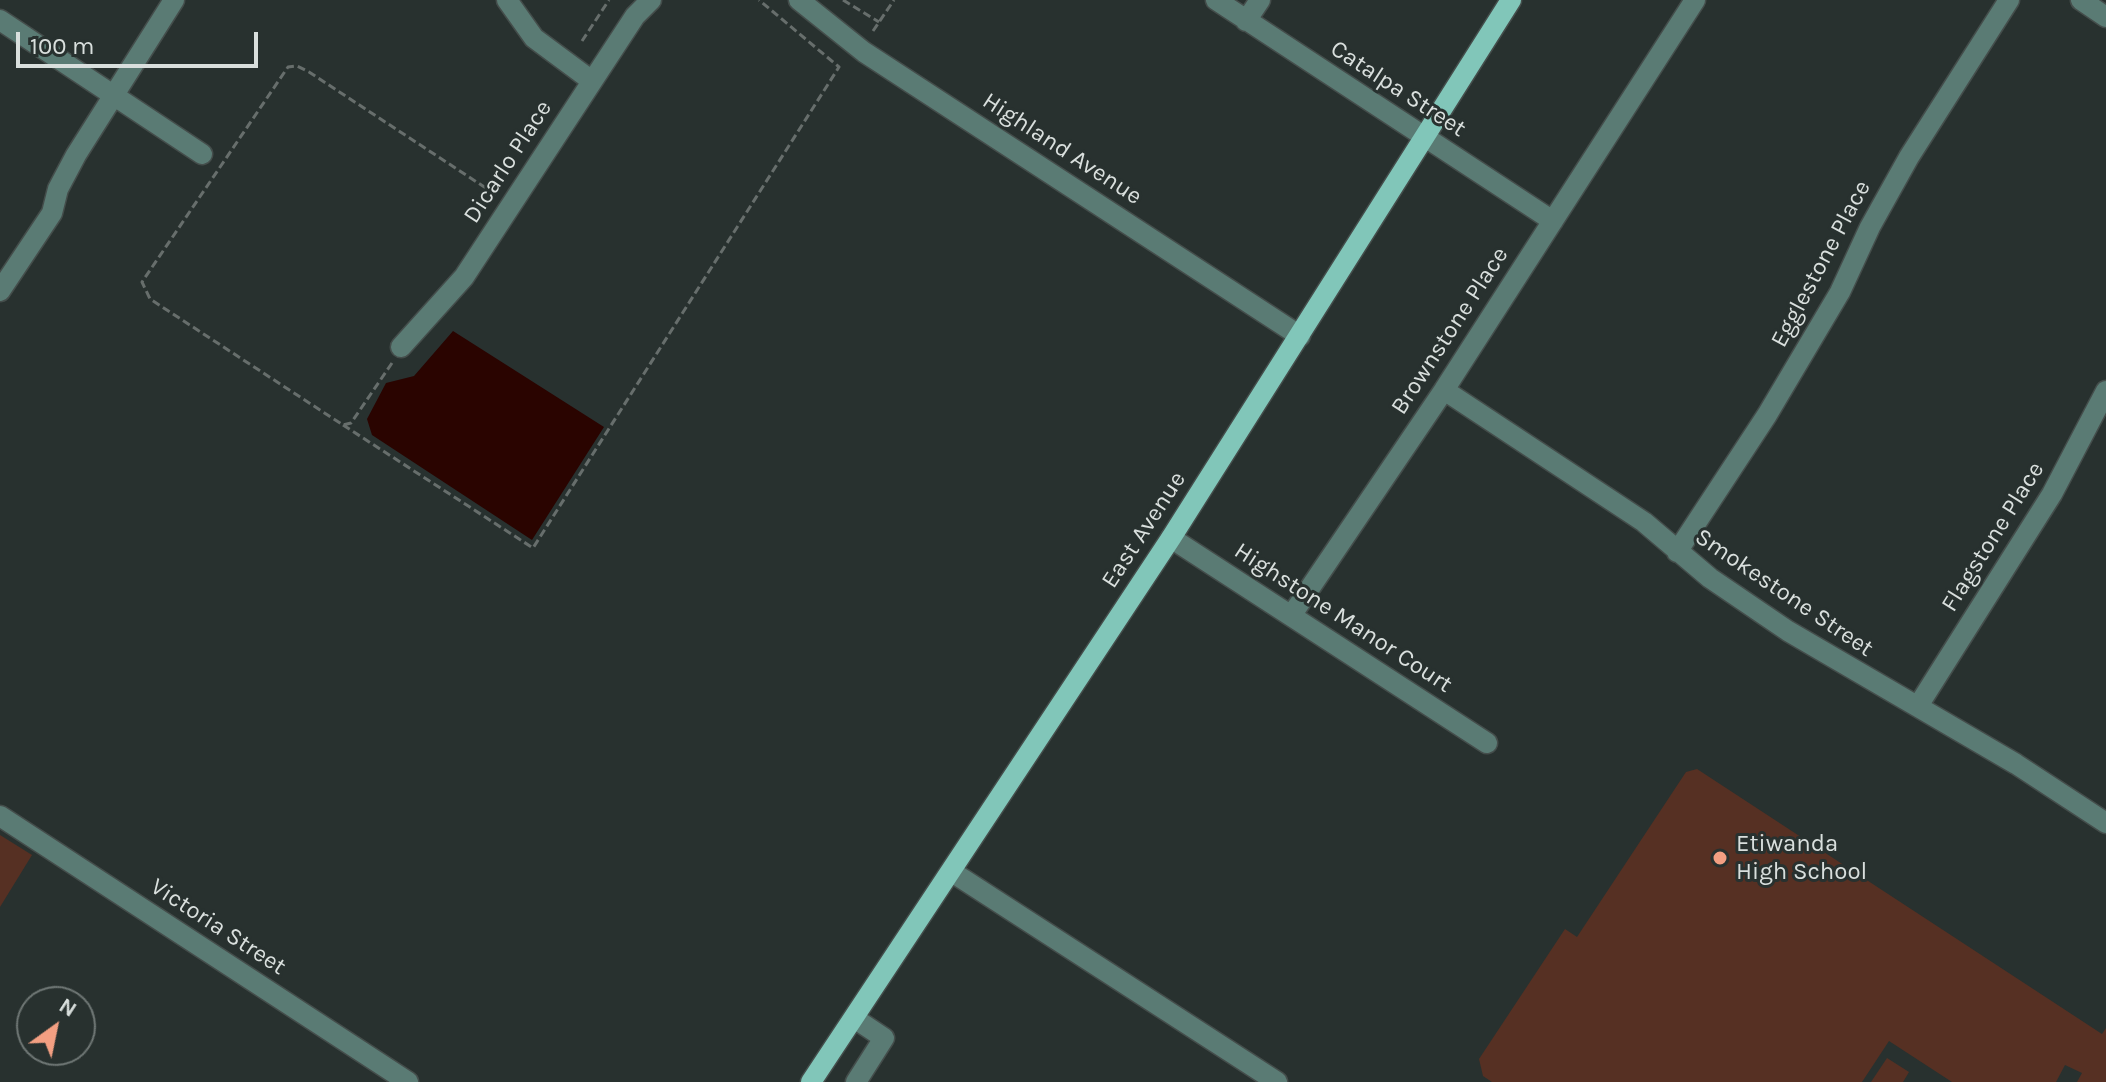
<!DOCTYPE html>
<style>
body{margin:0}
#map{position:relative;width:2106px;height:1082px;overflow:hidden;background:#28312f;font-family:Karla,sans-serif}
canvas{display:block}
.north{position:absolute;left:16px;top:986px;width:80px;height:80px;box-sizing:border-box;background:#28312f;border:2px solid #6f7775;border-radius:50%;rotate:33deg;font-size:22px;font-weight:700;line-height:32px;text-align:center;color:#d9dfdd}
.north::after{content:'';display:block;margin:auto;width:28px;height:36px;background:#f39f82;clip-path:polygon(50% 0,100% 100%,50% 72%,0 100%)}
.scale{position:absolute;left:16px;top:32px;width:242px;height:36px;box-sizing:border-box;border:4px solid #d9dfdd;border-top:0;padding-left:10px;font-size:24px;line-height:28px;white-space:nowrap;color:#d9dfdd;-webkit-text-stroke:6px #28312f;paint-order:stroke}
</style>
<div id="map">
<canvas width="2106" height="1082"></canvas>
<div class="north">N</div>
<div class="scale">100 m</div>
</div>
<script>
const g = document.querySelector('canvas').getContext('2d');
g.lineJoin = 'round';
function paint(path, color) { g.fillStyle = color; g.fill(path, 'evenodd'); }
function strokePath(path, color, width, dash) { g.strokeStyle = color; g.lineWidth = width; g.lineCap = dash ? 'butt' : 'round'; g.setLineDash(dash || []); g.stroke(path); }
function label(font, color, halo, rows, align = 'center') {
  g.font = font + ' Karla,sans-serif'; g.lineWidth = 6; g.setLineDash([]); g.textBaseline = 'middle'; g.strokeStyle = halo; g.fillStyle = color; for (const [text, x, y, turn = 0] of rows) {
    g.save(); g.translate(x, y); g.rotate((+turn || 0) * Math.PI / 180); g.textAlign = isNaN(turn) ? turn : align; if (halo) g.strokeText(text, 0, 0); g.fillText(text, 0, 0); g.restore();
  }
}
paint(new Path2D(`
 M1697,769L2102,1034L2106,1028V1082H2077L2082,1073L2065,1065L2056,1082H1952L1889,1041L1862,1082H1492L1483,1076L1479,1059L1565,929L1577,937L1686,772Z
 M0,835L32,855L0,907Z
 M1887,1058L1909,1072L1903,1082H1871Z`), '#563023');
paint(new Path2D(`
 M453,331L604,427L532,540L372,435L367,419L386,383L414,376Z`), '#2a0400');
const minor = new Path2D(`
 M507,0L534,38L592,81
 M799,0L864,52L1300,336
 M1216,0L1553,221
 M2081,0L2106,17
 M0,20L202,154
 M1246,21L1260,0
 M0,291L52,213L58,189L76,155L174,0
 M401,347L464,277L635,16L651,0
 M1444,390L1644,522L1710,578L1788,631L2016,764L2106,823
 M1171,538L1487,743
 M1677,552L1767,415L1840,292L1870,227L1909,157L2009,0
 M1291,616L1444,390L1695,0
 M1918,706L2052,494L2106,391
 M0,816L408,1082
 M952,872L1277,1082
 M854,1018L884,1038L856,1082`);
const major = new Path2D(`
 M811,1082L1171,538L1511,0`);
strokePath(minor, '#444d4b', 23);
strokePath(major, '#444d4b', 23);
strokePath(new Path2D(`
 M843,0L879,22
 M873,31L894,0
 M582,41L609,0
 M392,363L351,423L343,425L150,299L142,282L288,67L297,66L309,72L498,196
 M343,425L533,548L839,67L759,0`), '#676e6c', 3, [8, 4]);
strokePath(minor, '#5a7b74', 20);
strokePath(major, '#81c6b9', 20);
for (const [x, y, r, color] of [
 [1720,858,8,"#f39f82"]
]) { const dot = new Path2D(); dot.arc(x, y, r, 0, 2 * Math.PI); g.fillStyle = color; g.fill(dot); strokePath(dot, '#28312f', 3); }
label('24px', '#d9dfdd', '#28312f', [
 ["Catalpa Street",1398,89,33],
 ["Highland Avenue",1062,149,33],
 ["Dicarlo Place",508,162,-57],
 ["Egglestone Place",1821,264,-62],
 ["Brownstone Place",1450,331,-57],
 ["East Avenue",1144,530,-57],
 ["Flagstone Place",1993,537,-58],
 ["Smokestone Street",1784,593,34],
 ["Highstone Manor Court",1343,618,33],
 ["Victoria Street",218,927,33]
]);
label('24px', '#d9dfdd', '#28312f', [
 ["Etiwanda",1736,844],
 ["High School",1736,872]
], 'left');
</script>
